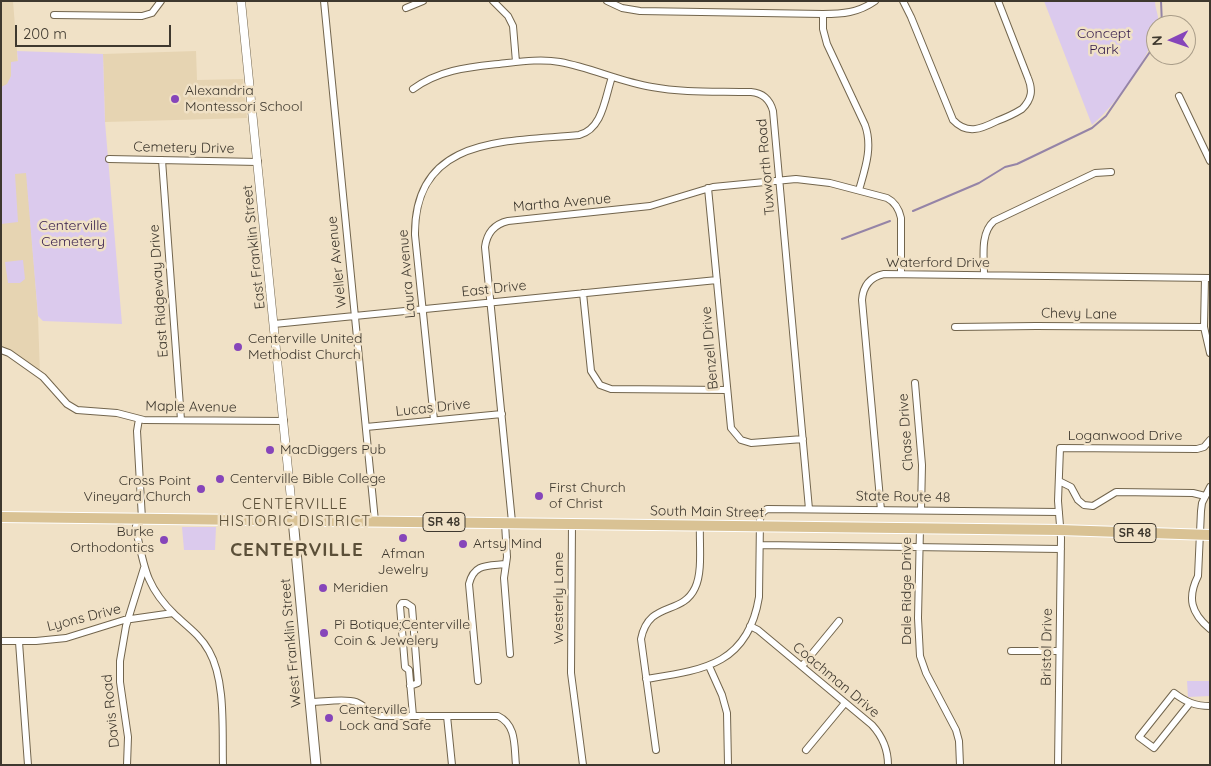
<!DOCTYPE html>
<style>
body{margin:0}
#map{position:relative;width:1211px;height:766px;overflow:hidden;background:#f0e1c6;font-family:Quicksand,sans-serif}
canvas{display:block}
.frame{position:absolute;inset:0;border:2px solid #3e382e;pointer-events:none}
.north{position:absolute;left:1146px;top:15px;width:50px;height:50px;box-sizing:border-box;background:#f0e1c6;border:1px solid #a99d89;border-radius:50%;rotate:267deg;font-size:14px;font-weight:700;line-height:20px;text-align:center;color:#3e382e}
.north::after{content:'';display:block;margin:auto;width:18px;height:22px;background:#8645ba;clip-path:polygon(50% 0,100% 100%,50% 72%,0 100%)}
.scale{position:absolute;left:15px;top:25px;width:156px;height:22px;box-sizing:border-box;border:2px solid #3e382e;border-top:0;padding-left:6px;font-size:15px;line-height:18px;white-space:nowrap;color:#3e382e;-webkit-text-stroke:4px #f0e1c6;paint-order:stroke}
</style>
<div id="map">
<canvas width="1211" height="766"></canvas>
<div class="frame"></div>
<div class="north">N</div>
<div class="scale">200 m</div>
</div>
<script>
const g = document.querySelector('canvas').getContext('2d');
g.lineJoin = 'round';
function paint(path, color) { g.fillStyle = color; g.fill(path, 'evenodd'); }
function strokePath(path, color, width, dash) { g.strokeStyle = color; g.lineWidth = width; g.lineCap = dash ? 'butt' : 'round'; g.setLineDash(dash || []); g.stroke(path); }
function label(font, color, halo, rows, align = 'center') {
  g.font = font + ' Quicksand,sans-serif'; g.lineWidth = 5; g.setLineDash([]); g.textBaseline = 'middle'; g.strokeStyle = halo; g.fillStyle = color; for (const [text, x, y, turn = 0] of rows) {
    g.save(); g.translate(x, y); g.rotate((+turn || 0) * Math.PI / 180); g.textAlign = isNaN(turn) ? turn : align; if (halo) g.strokeText(text, 0, 0); g.fillText(text, 0, 0); g.restore();
  }
}
paint(new Path2D(`
 M1,1H13L38,316L40,375L1,350Z
 M196,51L197,80L243,79L247,118L105,122L103,54Z`), '#e6d4b2');
paint(new Path2D(`
 M1044,1H1155C1155,6 1157,12 1158,17C1158,48 1116,105 1092,125Z
 M17,51L103,54L105,122L122,324L43,321L38,316L26,173L15,174L18,222L1,224V87L7,84L11,76V62L18,61Z
 M23,260L25,279L20,283H8L5,262Z
 M182,527H216L215,550H184Z
 M1187,681H1210V696L1188,697Z`), '#dbcaed');
strokePath(new Path2D(`
 M1161,1L1162,25
 M913,211L979,183L1005,167L1017,164L1092,128L1106,116L1156,43
 M842,239L890,221`), '#9584a7', 2);
const minor = new Path2D(`
 M324,1L375,521
 M493,1L508,16L513,26L516,62
 M607,1L622,8L640,11L823,14C842,14 858,13 875,1
 M903,1L911,17L953,120C967,135 981,129 997,121C1005,118 1014,114 1022,109C1032,99 1033,90 1028,78L998,1
 M406,8L423,1
 M823,14V29L827,44L865,125C873,147 865,169 859,190
 M54,15L142,16L152,13L161,1
 M413,89C442,68 473,67 507,63C525,61 543,59 560,62C592,68 621,82 652,87C684,93 718,91 751,92C763,93 770,100 773,111L809,509
 M1179,96L1210,161
 M109,159L258,162
 M162,160L181,420
 M708,188L731,428L741,440L751,443L803,439
 M984,275C984,257 980,233 994,221L1095,173L1111,172
 M1205,278L1204,327L1210,353
 M583,293L591,371L600,385L611,389L727,390
 M274,324L717,280
 M955,327L1036,326L1204,327
 M1,350L9,353L43,377L67,404L77,410L117,413L144,420L284,421
 M915,383L922,465L921,510
 M139,419L137,431L142,519L136,526V529C144,567 146,587 175,615C187,626 201,636 209,651C226,681 222,731 223,765
 M434,420L415,235C414,135 507,142 579,135C603,129 605,97 612,77
 M366,427L502,414
 M1059,481L1071,487L1078,500L1084,505L1093,506L1116,492L1193,493L1205,496
 M1210,487L1202,503L1201,511L1198,576C1187,598 1191,613 1210,629
 M881,510L862,300C863,286 870,277 884,274L1210,278
 M512,522L485,247C487,232 495,224 508,221L650,206L713,187L796,179L830,183L887,198C895,202 899,209 901,218V274
 M505,523L507,557L504,578L510,654
 M572,523L571,673L583,765
 M920,528L918,618L920,656L926,673L956,730L959,741L960,765
 M760,545L1061,549
 M750,626L758,630L872,725C883,737 888,749 888,765
 M1,641H36L66,638L124,620L173,613
 M19,642L28,765
 M1011,651H1059
 M709,666L722,695L727,713L728,765
 M802,666L839,621
 M646,679C703,670 748,665 759,597L760,519L763,512L767,509L1059,512
 M478,681L469,584C474,563 488,566 506,564
 M410,686L418,683L412,607L406,603H402L400,606L405,667L409,670L413,716
 M311,702C323,702 345,698 356,702C366,706 370,714 381,716H498C517,725 514,747 516,765
 M1190,703L1154,748L1139,737L1174,693C1186,702 1195,706 1210,706
 M447,716L452,765
 M656,750L641,639C649,600 682,616 695,588C703,572 699,543 700,525
 M806,750L845,703
 M127,765L128,737L120,682V661L126,626L144,568
 M1058,765L1061,538L1058,501L1060,448L1197,449L1204,447L1210,440`);
const tertiary = new Path2D(`
 M241,1L293,519`);
const secondary = new Path2D(`
 M293,519L316,765`);
const primary = new Path2D(`
 M1,517L1060,530L1210,535`);
strokePath(minor, '#72654d', 8);
strokePath(tertiary, '#72654d', 9);
strokePath(secondary, '#72654d', 11);
strokePath(primary, '#fff', 12);
strokePath(minor, '#fff', 6);
strokePath(tertiary, '#fff', 8);
strokePath(secondary, '#fff', 9);
strokePath(primary, '#d9c294', 10);
for (const [x, y, r, color] of [
 [175,99,5,"#8645ba"],
 [238,347,5,"#8645ba"],
 [270,450,5,"#8645ba"],
 [220,479,5,"#8645ba"],
 [201,489,5,"#8645ba"],
 [539,496,5,"#8645ba"],
 [403,538,5,"#8645ba"],
 [164,540,5,"#8645ba"],
 [463,544,5,"#8645ba"],
 [323,588,5,"#8645ba"],
 [324,633,5,"#8645ba"],
 [329,718,5,"#8645ba"]
]) { const dot = new Path2D(); dot.arc(x, y, r, 0, 2 * Math.PI); g.fillStyle = color; g.fill(dot); strokePath(dot, '#f0e1c6', 2); }
for (const [x, y, w] of [
 [444,522,42],
 [1135,533,42]
]) { const box = new Path2D(); box.roundRect(x - w / 2, y - 9.5, w, 19, 4); g.fillStyle = '#f0e1c6'; g.fill(box); strokePath(box, '#3e382e', 1); }
label('bold 12px', '#3e382e', null, [
 ["SR 48",444,522],
 ["SR 48",1135,533]
]);
label('14px', '#341b4a', '#f0e1c6', [
 ["Concept",1104,34],
 ["Park",1104,50],
 ["Centerville",73,226],
 ["Cemetery",73,242]
]);
label('14px', '#3e382e', '#f0e1c6', [
 ["Alexandria",185,91],
 ["Montessori School",185,107],
 ["Centerville United",248,339],
 ["Methodist Church",248,355],
 ["MacDiggers Pub",280,450],
 ["Centerville Bible College",230,479],
 ["Cross Point",191,481,"right"],
 ["Vineyard Church",191,497,"right"],
 ["First Church",549,488],
 ["of Christ",549,504],
 ["Burke",154,532,"right"],
 ["Orthodontics",154,548,"right"],
 ["Artsy Mind",473,544],
 ["Afman",403,554,"center"],
 ["Jewelry",403,570,"center"],
 ["Meridien",333,588],
 ["Pi Botique;Centerville",334,625],
 ["Coin & Jewelery",334,641],
 ["Centerville",339,710],
 ["Lock and Safe",339,726]
], 'left');
label('14px', '#3e382e', '#f0e1c6', [
 ["Cemetery Drive",184,148,1],
 ["Tuxworth Road",766,167,-95],
 ["Martha Avenue",562,203,-5],
 ["East Franklin Street",254,247,-96],
 ["Weller Avenue",337,262,-96],
 ["Waterford Drive",938,263],
 ["Laura Avenue",407,274,-95],
 ["East Drive",494,289,-6],
 ["East Ridgeway Drive",159,291,-94],
 ["Chevy Lane",1079,314,1],
 ["Benzell Drive",710,348,-95],
 ["Maple Avenue",191,407,1],
 ["Lucas Drive",433,408,-6],
 ["Chase Drive",906,432,-94],
 ["Loganwood Drive",1125,436],
 ["State Route 48",903,497,1],
 ["South Main Street",707,512,1],
 ["Dale Ridge Drive",907,591,-90],
 ["Westerly Lane",559,598,-90],
 ["Lyons Drive",84,618,-14],
 ["West Franklin Street",291,643,-95],
 ["Bristol Drive",1047,647,-89],
 ["Coachman Drive",836,680,40],
 ["Davis Road",111,711,-96]
]);
g.letterSpacing = '1px';
label('15px', '#5b4f38', '#f0e1c6', [
 ["CENTERVILLE",295,504],
 ["HISTORIC DISTRICT",295,521]
]);
g.letterSpacing = '0px';
g.letterSpacing = '1px';
label('bold 19px', '#5b4f38', '#f0e1c6', [
 ["CENTERVILLE",297,550]
]);
g.letterSpacing = '0px';
</script>
